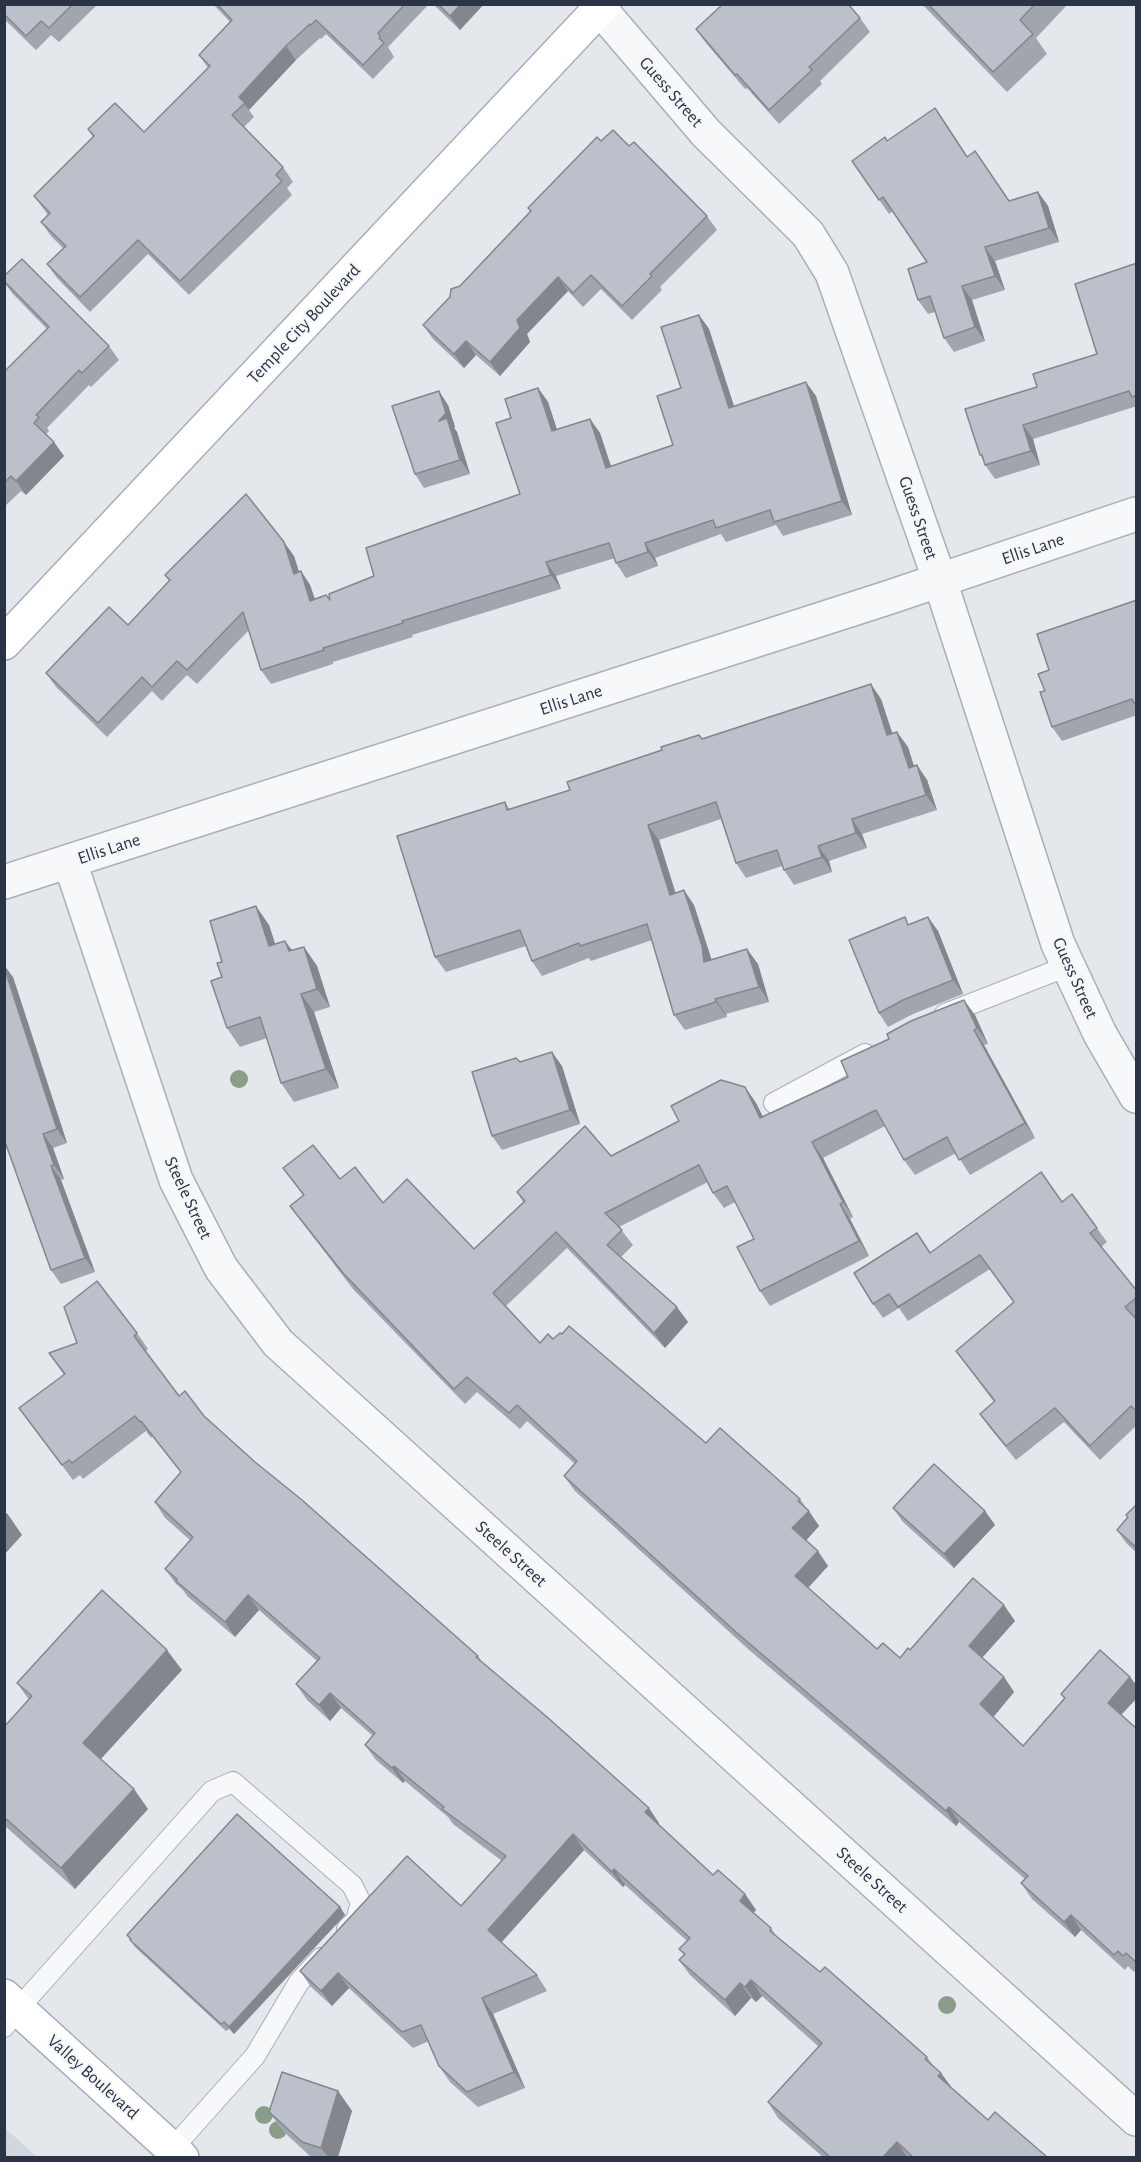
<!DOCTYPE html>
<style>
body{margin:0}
#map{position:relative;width:1141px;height:2162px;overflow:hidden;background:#e4e7ec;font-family:"Alegreya Sans",sans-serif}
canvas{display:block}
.frame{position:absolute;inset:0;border:6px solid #2b3445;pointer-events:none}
</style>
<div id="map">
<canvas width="1141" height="2162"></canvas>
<div class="frame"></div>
</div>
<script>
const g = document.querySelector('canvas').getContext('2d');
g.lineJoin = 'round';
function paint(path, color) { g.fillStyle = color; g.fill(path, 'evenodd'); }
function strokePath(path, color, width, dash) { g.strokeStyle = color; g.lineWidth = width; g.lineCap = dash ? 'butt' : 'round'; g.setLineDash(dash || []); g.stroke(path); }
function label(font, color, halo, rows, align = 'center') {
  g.font = font + ' "Alegreya Sans",sans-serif'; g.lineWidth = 4.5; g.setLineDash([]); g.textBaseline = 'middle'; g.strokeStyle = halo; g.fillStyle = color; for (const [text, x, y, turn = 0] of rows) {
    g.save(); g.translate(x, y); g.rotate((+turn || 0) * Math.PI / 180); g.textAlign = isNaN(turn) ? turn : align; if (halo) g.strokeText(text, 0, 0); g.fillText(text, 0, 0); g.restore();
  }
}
paint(new Path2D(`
 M4,2128H5L37,2157H5Z`), '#d2d6de');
const service = new Path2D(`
 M945,1014L1068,966
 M774,1103L865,1054
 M4,2027L18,2009L212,1791L233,1782L352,1885L361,1903L356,1920L347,1929
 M172,2149L255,2056L299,1982L321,1958`);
const minor = new Path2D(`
 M596,4L706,133L808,234L832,273L940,581L1058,944L1100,1034L1136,1096
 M70,862L176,1180L221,1268L278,1343L1136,2119
 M4,882L887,598L1136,514`);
const secondary = new Path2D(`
 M4,643L604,4`);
const primary = new Path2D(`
 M4,1996L182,2158`);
strokePath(service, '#a9aeb7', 22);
strokePath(minor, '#a9aeb7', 36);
strokePath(secondary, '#a9aeb7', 36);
strokePath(primary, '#a3abb8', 36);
strokePath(service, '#f7f8fa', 20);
strokePath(minor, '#f7f8fa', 33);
strokePath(secondary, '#fff', 33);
strokePath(primary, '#fff', 33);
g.fillStyle = '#899d89';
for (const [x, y] of [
 [239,1079],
 [947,2005],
 [264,2115],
 [278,2130]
]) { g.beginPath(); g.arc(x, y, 9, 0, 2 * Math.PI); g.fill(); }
paint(new Path2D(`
 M4,4H98L59,42L51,35L36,50L4,19Z
 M213,4H429L388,47L394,57L373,79L326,34L321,39L320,38L296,60L249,110L254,117L244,127L283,167L293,182L287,188L292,195L189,295L148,254L90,312L57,278L47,264L63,248L51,236L41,222L48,215L34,196L93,137L88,129L144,132L208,68L199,55L230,22Z
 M433,4H484L460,30Z
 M922,4H1068L1036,38L1047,54L1007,92Z
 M860,18L870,32L820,81L822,84L779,124L747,88L745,89L706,43L696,29Z
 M945,122L967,156L1009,201L1038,192L1048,206L1059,242L995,261L1005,290L972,300L985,341L954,352L944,338L935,312L928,314L918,300L927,262L893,211L889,214L852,161L887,141Z
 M601,141L629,146L707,216L717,230L660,287L662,290L632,320L601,289L583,307L568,291L527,334L530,342L500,376L476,355L464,368L433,339L423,325L530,211L528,208Z
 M1137,263V406L1033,439L1040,465L995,479L985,465L984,461L980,455L1037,387L1097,354Z
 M4,276L109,346L119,360L91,387L89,385L47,428L49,431L46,434L64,456L26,495L21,491L4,507V372L47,329L12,293L4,282Z
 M699,315L709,329L734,406L816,396L852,515L783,536L776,525L726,542L721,534L655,558L658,566L626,578L616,563L615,558L556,576L561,589L412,635L413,637L333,662V664L271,684L261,670L249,630L197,684L187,675L162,701L152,691L107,737L56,687L46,673L128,625L169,581L165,575L294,556L299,572L301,571L310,585L315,599L330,600L520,494L511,418L538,388L548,402L557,430L590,419L600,433L611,466L673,445L681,388Z
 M448,405L455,427L454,428L457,432L470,474L424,488L415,474Z
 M1137,600V715L1062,741L1052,727L1045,691L1049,670Z
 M881,699L892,734L908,747L914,766L917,765L927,780L937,810L862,834L867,848L829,861L832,872L794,885L784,870L782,866L746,878L736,863L721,819L659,840L675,893L694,905L711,959L758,964L769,1002L726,1014L727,1017L685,1030L674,1015L652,940L591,961L589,958L542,976L532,961L526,946L446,972L435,957L505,802L510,810L570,790L702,739Z
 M928,917L938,931L963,994L913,1014L888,1027L879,1013L910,925Z
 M269,925L275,944L285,941L292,950L304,947L317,966L330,1007L314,1012L339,1088L294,1102L281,1083L267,1038L240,1047L227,1028L222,977V962Z
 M13,977L67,1143L53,1148L64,1179L61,1180L95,1272L61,1284L51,1270Z
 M975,1015L988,1044L984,1045L1035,1138L970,1175L956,1153L915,1175L904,1160L885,1126L823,1158L853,1217L850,1219L869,1256L770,1306L760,1291L754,1239L735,1202L724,1208L713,1193L708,1182L619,1227L633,1245L621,1257L688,1322L665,1348L567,1248L506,1306L540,1343L553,1339L706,1443L800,1499L819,1526L806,1540L828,1566L808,1588L877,1649L900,1658L910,1650L1015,1621L982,1658L1004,1677L1014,1692L993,1717L1023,1746L1064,1698L1061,1694L1130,1677L1137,1686V1698L1121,1715L1137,1729V1969L1134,1972L1128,1966L1125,1970L1081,1930L1075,1937L1032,1899L1021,1883L1025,1879L959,1822L956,1826L748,1649L575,1491L564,1476L575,1464L527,1421L520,1429L477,1392L465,1404L353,1289L301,1221L290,1206L303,1195L283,1168L340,1179L383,1203L474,1249L523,1202L517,1192L611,1156L745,1087L756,1103L763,1117L848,1077Z
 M520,1062L562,1066L580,1124L502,1150L492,1136Z
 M1072,1194L1107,1242L1101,1247L1137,1291V1425L1100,1460L1064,1422L1016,1460L990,1428L980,1414L994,1402L956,1351L1014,1302L990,1269L908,1321L899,1308L883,1318L873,1304L931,1252L1062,1202Z
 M137,1333L148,1349L146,1351L179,1396L204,1416L255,1462L478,1656L482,1662L659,1823L658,1825L713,1875L745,1894L756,1910L753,1913L771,1928L777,1937L820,1972L927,2057L934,2067L941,2073L950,2086L988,2120L1047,2157H823L778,2118L768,2102L819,2047L762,1996L756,2002L751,1998L735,2016L690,1975L679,1960L684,1955L679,1949L687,1941L625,1885L623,1887L584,1850L501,1943L537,1975L547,1991L493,2014L525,2088L478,2107L450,2082L439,2066L429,2041L413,2048L349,1988L332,2006L311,1987L300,1971L461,1906L502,1861L453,1824L448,1817L405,1781L403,1783L376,1760L365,1745L373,1736L341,1708L330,1721L307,1700L296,1684L317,1661L259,1610L235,1637L187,1596L183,1590L176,1584L165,1569L190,1540L165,1518L155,1502L181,1472L152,1436L151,1438L146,1431L83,1479L80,1475L73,1480L19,1408L64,1375L49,1353Z
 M1137,1504V1553L1127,1544L1117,1530L1128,1518L1126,1515Z
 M893,1508L985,1511L995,1525L954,1568L903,1522Z
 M182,1670L101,1759L148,1809L75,1889L4,1825V1727L29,1700L17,1683Z
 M340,1907L345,1915L234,2034L229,2029L226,2031L135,1947L127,1935Z
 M338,2091L352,2111L338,2157H311L284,2132L269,2112Z`), '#a1a5ae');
paint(new Path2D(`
 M461,4H484L460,30L450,16Z
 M286,46L296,60L249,110L239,97Z
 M1038,192L1048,206L1059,242L1049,228Z
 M985,247L995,261L1005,290L995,276Z
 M558,277L568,291L527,334L530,342L500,376L490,362L517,320Z
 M962,286L972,300L985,341L975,327Z
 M699,315L709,329L739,422L729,408Z
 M466,341L476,355L464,368L454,354Z
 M806,382L816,396L852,515L842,501Z
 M538,388L548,402L562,445L552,431Z
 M439,391L448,405L455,427L454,428L457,432L470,474L460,460L439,421Z
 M590,419L600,433L616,482L606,468Z
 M1023,425L1033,439L1040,465L1031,451Z
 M54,442L64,456L26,495L16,481Z
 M284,542L294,556L304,588L294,574Z
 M645,543L655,558L658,566L648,552Z
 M546,562L556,576L561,589L551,575Z
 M301,571L310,585L320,615L310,601Z
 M871,684L881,699L898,750L887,735Z
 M897,732L908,747L919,783L909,768Z
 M917,765L927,780L937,810L926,795Z
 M852,819L862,834L867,848L856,833Z
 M648,825L659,840L681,910L670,895Z
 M818,846L829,861L832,872L822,857Z
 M684,890L694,905L712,961L704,962Z
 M256,906L269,925L282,965L269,946Z
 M928,917L938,931L963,994L953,980Z
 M285,941L299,960L289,951Z
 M304,947L317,966L330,1007L317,989Z
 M747,949L758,964L769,1002L759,987Z
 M4,965L13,977L67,1143L57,1129Z
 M301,994L314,1012L339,1088L326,1069Z
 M715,999L726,1014L727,1017L716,1002Z
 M964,1000L975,1015L988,1044L977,1028Z
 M974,1030L984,1045L1035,1138L1025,1123Z
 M552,1052L562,1066L580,1124L570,1110Z
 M745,1087L756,1103L771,1133L760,1118Z
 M43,1134L53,1148L64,1179L54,1165Z
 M812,1142L823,1158L853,1217L843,1202Z
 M51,1166L61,1180L95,1272L85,1258Z
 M840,1204L850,1219L869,1256L859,1241Z
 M677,1307L688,1322L665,1348L654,1333Z
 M809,1511L819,1526L803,1544L792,1528Z
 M985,1511L995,1525L954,1568L944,1554Z
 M7,1513L22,1535L4,1555V1516Z
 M818,1551L828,1566L805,1591L795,1576Z
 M248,1595L259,1610L235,1637L225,1622Z
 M1004,1605L1015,1621L979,1661L969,1646Z
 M167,1650L182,1670L97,1763L83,1743Z
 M1004,1677L1014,1692L991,1720L980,1704Z
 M1130,1677L1137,1686V1698L1118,1718L1108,1703Z
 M330,1693L341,1708L330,1721L319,1705Z
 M394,1766L405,1781L403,1783L392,1768Z
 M134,1789L148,1809L75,1889L61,1868Z
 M949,1807L959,1822L956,1826L946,1811Z
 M649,1808L659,1823L656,1828L645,1812Z
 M573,1834L584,1850L498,1946L488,1930Z
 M614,1869L625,1885L623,1887L612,1872Z
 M745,1894L756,1910L750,1916L740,1901Z
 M340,1907L345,1915L234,2034L229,2027Z
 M1071,1915L1081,1930L1075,1937L1064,1922Z
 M338,1973L349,1988L332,2006L321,1991Z
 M751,1980L762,1996L756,2002L745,1987Z
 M740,1983L751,1998L735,2016L725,2000Z
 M482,1998L493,2014L525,2088L514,2072Z
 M941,2073L952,2088L938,2076Z
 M338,2091L352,2111L338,2157H328L321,2148Z
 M897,2142L907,2157H883Z`), '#83868d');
const building = new Path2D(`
 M4,4H73L49,28L41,21L26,36L4,14Z
 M217,4H405L378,33L380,36L379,38L384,43L363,65L316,20L311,25L310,24L286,46L239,97L245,103L232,115L283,167L276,175L282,181L180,281L138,240L80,297L47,264L66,246L41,222L50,213L34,196L94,136L88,129L115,103L144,132L210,66L199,55L232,20Z
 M438,4H461L450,16Z
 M723,4H848L860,18L809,67L812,70L769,110L737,74L735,75L696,29Z
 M928,4H1035L1020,20L1033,34L993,72Z
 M935,108L967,157L975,151L1009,201L1038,192L1049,228L985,247L995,276L962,286L975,327L944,338L930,296L918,300L908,269L927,262L883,197L879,200L852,161L885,137L887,141Z
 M613,130L629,146L634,142L707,216L650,274L652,276L622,306L591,275L573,293L558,277L517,320L520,328L490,362L466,341L454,354L423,325L450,297L451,289L460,286L531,211L528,208L597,137L601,141Z
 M22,259L109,346L82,373L79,370L36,415L39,417L34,423L54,442L16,481L11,476L4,483V372L49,327L4,281V276Z
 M1137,263V395L1132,397L1129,391L1023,425L1031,451L985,465L982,455H980L965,409L1037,387L1033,374L1097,354L1075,284Z
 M699,315L729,408L806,382L842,501L774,522L770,510L716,528L713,520L645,543L648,552L616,563L609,543L546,562L551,575L402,621L403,623L323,648L324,650L261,670L243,612L187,670L177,661L152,687L142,677L98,723L46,673L109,607L128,625L170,580L165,575L246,494L284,542L294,574L301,571L310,601L326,595L330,600L329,594L374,576L366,548L520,494L496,423L511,418L505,399L538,388L552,431L590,419L606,468L673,445L657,396L681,388L661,327Z
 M439,391L446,413L439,421L447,418L460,460L415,474L392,406Z
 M1137,600V703L1136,702L1134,703L1132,699L1052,727L1040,692L1045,691L1038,674L1049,670L1037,634Z
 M871,684L887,735L897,732L909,768L917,765L926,795L852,819L856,833L818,846L822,857L784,870L777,850L736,863L716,802L648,825L670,895L684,890L702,946L704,962L747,949L759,987L715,999L716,1002L674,1015L647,924L580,946L579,943L532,961L520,930L435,957L397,836L505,802L507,810L570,790L567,782L662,750L661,747L699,735L702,739Z
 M256,906L269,946L285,941L289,951L304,947L317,989L301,994L326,1069L281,1083L260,1017L227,1028L211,981L222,977L217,963L222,962L210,921Z
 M905,917L908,925L928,917L953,980L903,1000L879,1013L849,940Z
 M4,967L57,1129L43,1134L54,1165L51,1166L85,1258L51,1270L4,1139Z
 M964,1000L977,1028L974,1030L1025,1123L959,1160L947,1137L904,1160L876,1110L812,1142L843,1202L840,1204L859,1241L760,1291L737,1247L754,1239L727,1186L713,1193L699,1165L605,1213L622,1230L607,1245L677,1307L654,1333L556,1232L493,1293L540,1343L548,1334L553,1339L560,1333L562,1334L569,1326L706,1443L720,1428L800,1499L798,1501L809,1511L792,1528L818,1551L795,1576L877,1649L883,1643L900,1658L908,1648L910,1650L973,1578L1004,1605L969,1646L1004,1677L980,1704L1023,1746L1065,1698L1061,1694L1100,1650L1130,1677L1108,1703L1137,1729V1963L1126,1953L1123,1956L1118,1951L1114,1955L1071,1915L1064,1922L1021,1883L1028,1876L949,1807L946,1811L737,1633L564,1476L577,1461L517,1405L509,1413L467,1377L454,1389L343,1273L290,1206L304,1195L283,1168L313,1145L340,1179L355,1167L383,1203L407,1179L474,1249L525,1201L517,1192L585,1126L611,1156L679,1121L671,1106L721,1080L745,1087L760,1118L848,1077L841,1061L889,1039L887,1034L911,1021Z
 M552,1052L570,1110L492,1136L472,1072L516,1058L520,1062Z
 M1041,1172L1062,1202L1072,1194L1097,1228L1090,1233L1137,1291V1297L1125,1307L1137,1320V1412L1131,1406L1090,1446L1055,1408L1006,1446L980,1414L995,1401L956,1351L1014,1302L980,1255L898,1307L889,1294L873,1304L854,1273L917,1233L930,1253Z
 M97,1281L137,1333L134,1336L179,1396L185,1391L204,1416L255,1462L302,1500L478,1656L476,1657L547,1717L649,1808L645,1812L713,1875L718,1870L745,1894L740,1901L771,1928L770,1931L820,1972L825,1967L927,2057L925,2059L941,2073L938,2076L988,2120L995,2112L1047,2157H913L897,2142L883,2157H830L768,2102L822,2043L751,1980L745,1987L740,1983L725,2000L679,1960L685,1954L679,1949L690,1938L614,1869L612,1872L573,1834L488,1930L537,1975L482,1998L514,2072L467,2092L439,2066L421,2025L402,2032L338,1973L321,1991L300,1971L407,1856L461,1906L506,1856L442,1809L444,1807L394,1766L392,1768L365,1745L375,1733L330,1693L319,1705L296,1684L320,1658L248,1595L225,1622L176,1581L177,1579L165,1569L193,1537L155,1502L181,1472L141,1421L140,1422L135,1416L72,1463L69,1460L62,1465L19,1408L65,1374L49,1353L77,1343L64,1307Z
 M934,1464L985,1511L944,1554L893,1508Z
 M1137,1504V1548L1117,1530L1128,1517L1126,1515Z
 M102,1590L167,1650L83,1743L134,1789L61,1868L4,1817V1727L32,1696L17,1683Z
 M237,1814L340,1907L229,2027L224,2022L221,2024L130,1940L131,1939L127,1935Z
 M282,2072L338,2091L321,2148L302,2142L269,2112Z`);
paint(building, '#bbc0ca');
strokePath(building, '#83868d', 1.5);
label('18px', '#2b3445', '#f4f6f9', [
 ["Guess Street",671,92,49],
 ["Temple City Boulevard",304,324,-47],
 ["Guess Street",918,518,71],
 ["Ellis Lane",1033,549,-19],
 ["Ellis Lane",571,700,-18],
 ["Ellis Lane",109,849,-18],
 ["Guess Street",1075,978,66],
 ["Steele Street",188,1198,65],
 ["Steele Street",511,1554,42],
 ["Steele Street",872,1880,42],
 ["Valley Boulevard",93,2077,42]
]);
</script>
